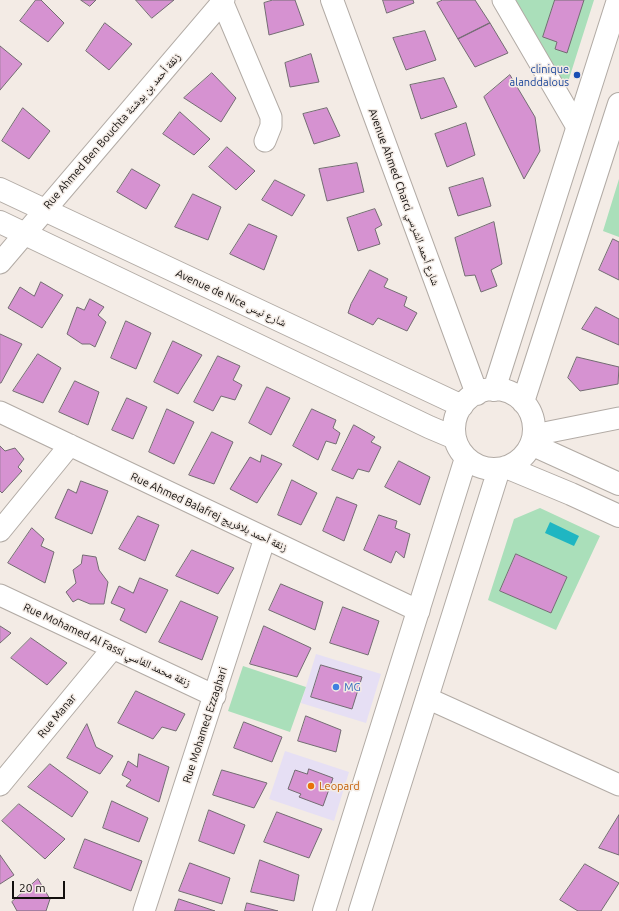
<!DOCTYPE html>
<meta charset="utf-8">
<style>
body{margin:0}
#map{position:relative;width:619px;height:911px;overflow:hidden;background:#f3ebe5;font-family:Ubuntu,sans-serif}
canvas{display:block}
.scale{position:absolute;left:12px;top:881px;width:53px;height:18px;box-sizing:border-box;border:2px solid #120f0d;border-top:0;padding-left:5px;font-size:12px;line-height:14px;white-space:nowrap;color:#120f0d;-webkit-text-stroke:3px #f3ebe5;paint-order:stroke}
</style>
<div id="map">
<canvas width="619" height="911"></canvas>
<div class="scale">20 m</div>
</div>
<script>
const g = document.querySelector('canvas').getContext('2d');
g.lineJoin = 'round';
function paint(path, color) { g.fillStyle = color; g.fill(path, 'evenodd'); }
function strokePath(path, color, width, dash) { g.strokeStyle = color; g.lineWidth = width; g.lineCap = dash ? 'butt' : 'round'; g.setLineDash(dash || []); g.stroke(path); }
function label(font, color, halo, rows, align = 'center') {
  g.font = font + ' Ubuntu,"Noto Naskh Arabic",sans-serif'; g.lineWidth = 3; g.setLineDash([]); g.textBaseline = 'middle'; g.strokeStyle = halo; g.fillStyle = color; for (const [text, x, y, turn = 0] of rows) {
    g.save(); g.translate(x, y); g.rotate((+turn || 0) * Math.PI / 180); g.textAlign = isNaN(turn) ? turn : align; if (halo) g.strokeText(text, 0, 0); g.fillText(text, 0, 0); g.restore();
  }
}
paint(new Path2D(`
 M316,654L381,674L366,723L301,703Z
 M285,751L349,772L334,821L269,799Z`), '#e6dff4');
paint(new Path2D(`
 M513,0H555L557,42L555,49L567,52L584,0H594L568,82L558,79Z
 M619,179V237L603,231Z
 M540,508L600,536L556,630L488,600L514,519ZM516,554L567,577L551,613L500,591Z
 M243,666L306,687L290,732L228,711Z`), '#aadfba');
paint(new Path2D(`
 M550,522L579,536L574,546L545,533Z`), '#1fb6c2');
const building = new Path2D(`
 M36,0H41L64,23L48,42L20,21Z
 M81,0H96L90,6Z
 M136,0H174L152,18Z
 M273,0H295L304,25L269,35L264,3Z
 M383,0H413L414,3L387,13Z
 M443,0H475L490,23L458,39L437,3Z
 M555,0H584L567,53L555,49L557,42L543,37Z
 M105,23L132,44L109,70L86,51Z
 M490,23L508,53L475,67L458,39Z
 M425,31L436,60L406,70L393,38Z
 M0,46L22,64L0,90Z
 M311,54L319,82L290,87L285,63Z
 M212,73L236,98L221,122L184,98Z
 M510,75L535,117L540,151L524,179L484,97Z
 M444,78L457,107L421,119L410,85Z
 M23,108L50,131L29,159L2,141Z
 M327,108L340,136L314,144L303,114Z
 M180,112L210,139L194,155L163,134Z
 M466,123L475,155L447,167L435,134Z
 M227,147L255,171L236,190L209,167Z
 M357,163L364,192L327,201L319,169Z
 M132,169L160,185L146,209L117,192Z
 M483,178L491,206L458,216L449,188Z
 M275,180L305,195L292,216L262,200Z
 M193,194L221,207L208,240L175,227Z
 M375,209L382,225L375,229L380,244L358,251L347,218Z
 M494,222L502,264L491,270L497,286L481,292L475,275L465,276L455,238Z
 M249,224L277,236L264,270L230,254Z
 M613,239L619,242V280L599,270Z
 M370,270L388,279L384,287L407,297L404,306L417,313L407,331L378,318L373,325L348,313L351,304Z
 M41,282L63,295L42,328L8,308L20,287L34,296Z
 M90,299L104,307L98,315L106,322L95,347L90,344H82L67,334L77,307L84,310Z
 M596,307L619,319V345L582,329Z
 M126,321L151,333L136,369L111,358Z
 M0,334L22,344L1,383H0Z
 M173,341L202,355L178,394L154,382Z
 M38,354L61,368L43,403L13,391Z
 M218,356L240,366L233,380L242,385L235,400L221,396L213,411L194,402Z
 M577,357L619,367L618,384L580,391L568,378Z
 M75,381L99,392L88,425L59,412Z
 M267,387L290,398L271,435L249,423Z
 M127,398L147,407L133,439L112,430Z
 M167,409L194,422L174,464L149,452Z
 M312,409L336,420L333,428L340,433L336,444L326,441L318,460L293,446Z
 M354,425L375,437L371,442L381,447L369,472L358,469L353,479L332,470Z
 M212,432L233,442L214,484L189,475Z
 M0,446L5,451L15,448L24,459L18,467L22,471L2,493L0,491Z
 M262,455L282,464L257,503L230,489L250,457L260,462Z
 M399,461L430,477L420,505L385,487Z
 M292,480L317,493L301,525L278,515Z
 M81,481L108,491L92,534L55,518L68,489L76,493Z
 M337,497L357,505L344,541L323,531Z
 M379,515L397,521L395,528L410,534L404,558L396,551L391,563L364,550Z
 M138,516L159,525L145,561L119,549Z
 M32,528L44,539L41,546L54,552L45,583L8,563Z
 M192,550L234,568L218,594L176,576Z
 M516,554L567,577L551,613L500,591Z
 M83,555L96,557L99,570L108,582L104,604H90L78,599L73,602L66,592L76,583L73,570L81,564Z
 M140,578L168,590L146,633L120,620L125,609L111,603L119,586L133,593Z
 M281,584L323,602L315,630L269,610Z
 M181,601L218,617L202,660L159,642Z
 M343,607L379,621L368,655L330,643Z
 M0,626L11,633L0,643Z
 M264,626L311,648L297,677L250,664Z
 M31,638L67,663L47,685L11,658Z
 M321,665L362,677L352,709L311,697Z
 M136,691L185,714L176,731L162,727L153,739L118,723Z
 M306,716L341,730L336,752L298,741Z
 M244,722L282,737L272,762L234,748Z
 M87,724L96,747L113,756L100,774L67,758Z
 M139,754L169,767L159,802L126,786L131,780L122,775L128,761L137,767Z
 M50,764L88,792L72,817L28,787Z
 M309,769L333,778L323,806L299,797L301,794L288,789L295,770L307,774Z
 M222,770L267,783L254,808L213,795Z
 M112,801L148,818L139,842L103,828Z
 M19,804L65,839L45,859L2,821Z
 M209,810L245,825L234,854L199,841Z
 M277,812L322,829L309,858L264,842Z
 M619,815V855L599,848Z
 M85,839L142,861L131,891L74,868Z
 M0,855L14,875L0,884Z
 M260,860L299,875L294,901L251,892Z
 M190,863L230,878L222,904L179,891Z
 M585,864L619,883L601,911H578L560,900Z
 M38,879L50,899L46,911H17L12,902Z
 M179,899L215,911H175Z
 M247,903L278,911H245Z`);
paint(building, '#d692d1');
strokePath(building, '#736c72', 1);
const street = new Path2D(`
 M503,0L577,127
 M222,1L271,117V126L265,141
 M0,263L224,0
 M0,412L419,611
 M534,435L619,418
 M0,531L70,445
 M0,595L215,696
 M427,698L619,785
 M0,785L113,648
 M144,911L265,538`);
const secondary = new Path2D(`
 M332,0L477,394
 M0,189L462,406
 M0,222L429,427L455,438
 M454 429a40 40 0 1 1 80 0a40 40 0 1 1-80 0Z
 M494,390L618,0
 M523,402L619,104
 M531,444L619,484
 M506,467L571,494L619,516
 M324,911L466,458
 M360,911L499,469`);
strokePath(street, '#b2aba5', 23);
strokePath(secondary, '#b2aba5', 24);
strokePath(street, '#fff', 21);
strokePath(secondary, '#fff', 22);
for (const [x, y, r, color] of [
 [577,75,4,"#1a4fb4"],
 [336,687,4,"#3f7fe0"],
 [311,786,4,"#e8710a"]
]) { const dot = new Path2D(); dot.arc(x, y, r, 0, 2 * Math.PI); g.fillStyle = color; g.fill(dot); strokePath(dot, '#f3ebe5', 1.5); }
label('11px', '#164399', '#f3ebe5', [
 ["clinique",569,69],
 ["alanddalous",569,82]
], 'right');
label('11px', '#120f0d', '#f3ebe5', [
 ["Rue Ahmed Ben Bouchta زنقة أحمد بن بوشتة",112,131,-49],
 ["Avenue Ahmed Charci شارع أحمد الشرسي",404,197,70],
 ["Avenue de Nice شارع نيس",231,298,25],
 ["Rue Ahmed Balafrej زنقة أحمد بلافريج",209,512,25],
 ["Rue Mohamed Al Fassi زنقة محمد الفاسي",107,645,25],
 ["Rue Manar",57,716,-50],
 ["Rue Mohamed Ezzaghari",205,725,-72]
]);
label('11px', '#366cbe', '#f3ebe5', [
 ["MG",344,687]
], 'left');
label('11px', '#c56008', '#f3ebe5', [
 ["Leopard",319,786]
], 'left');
</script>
